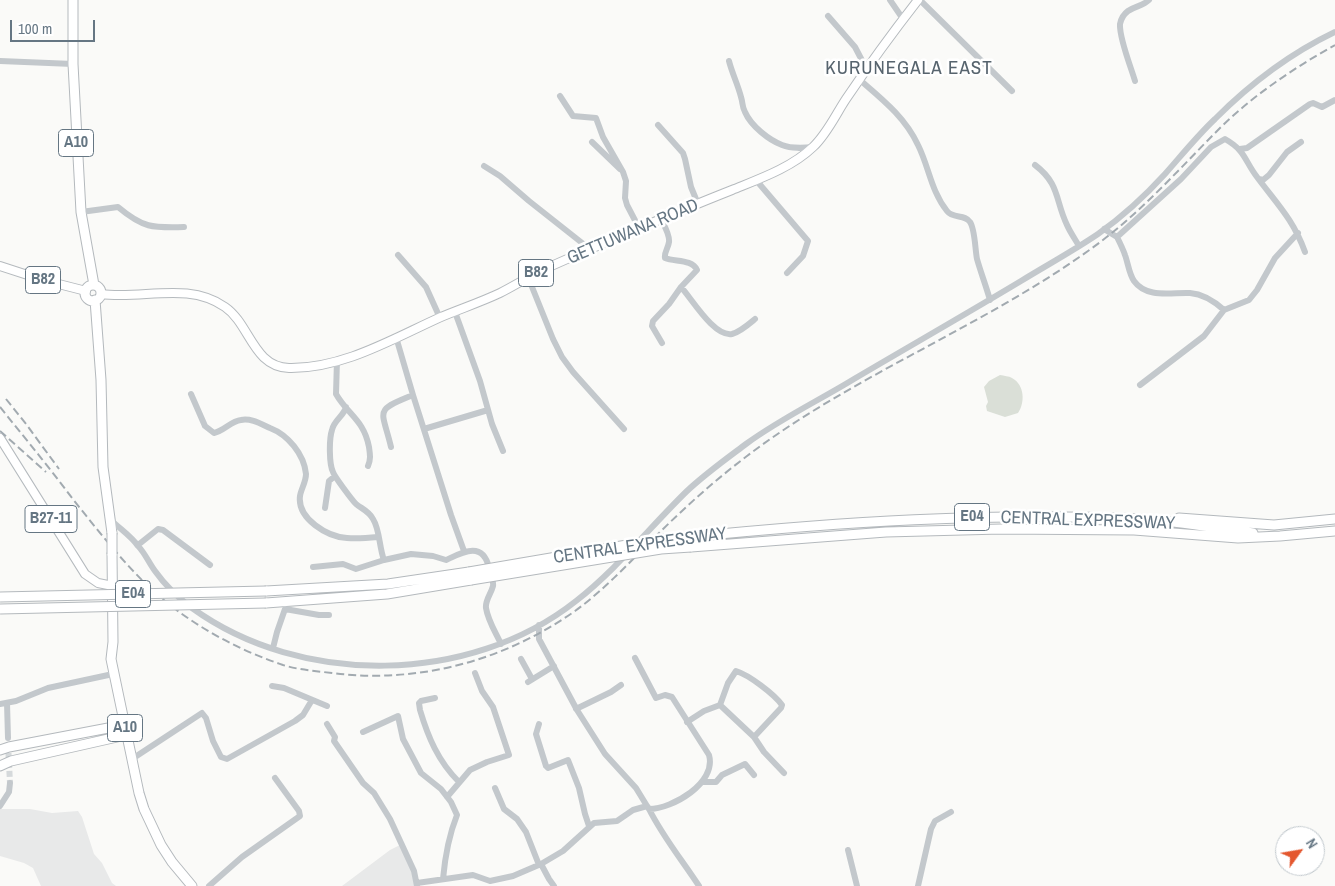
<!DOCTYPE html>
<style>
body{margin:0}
#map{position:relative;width:1335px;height:886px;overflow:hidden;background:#fafaf8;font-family:"Archivo Narrow",sans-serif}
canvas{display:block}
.north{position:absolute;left:1275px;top:826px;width:50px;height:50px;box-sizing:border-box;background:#fff;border:1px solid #c1c8cd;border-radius:50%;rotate:58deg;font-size:14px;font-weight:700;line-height:20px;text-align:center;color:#657683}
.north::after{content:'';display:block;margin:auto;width:18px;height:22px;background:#e4572e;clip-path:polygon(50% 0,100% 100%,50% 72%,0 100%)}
.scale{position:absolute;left:10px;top:20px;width:85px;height:22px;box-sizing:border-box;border:2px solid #657683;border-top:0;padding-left:6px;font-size:15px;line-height:18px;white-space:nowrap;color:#657683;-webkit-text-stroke:4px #fff;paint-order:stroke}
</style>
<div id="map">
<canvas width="1335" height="886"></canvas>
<div class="north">N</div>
<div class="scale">100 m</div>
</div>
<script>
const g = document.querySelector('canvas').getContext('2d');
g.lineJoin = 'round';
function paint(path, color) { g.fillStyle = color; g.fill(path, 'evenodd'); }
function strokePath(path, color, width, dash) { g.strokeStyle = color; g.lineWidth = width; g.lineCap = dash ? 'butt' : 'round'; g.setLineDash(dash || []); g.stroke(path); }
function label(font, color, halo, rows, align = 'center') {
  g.font = font + ' "Archivo Narrow",sans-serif'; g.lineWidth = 5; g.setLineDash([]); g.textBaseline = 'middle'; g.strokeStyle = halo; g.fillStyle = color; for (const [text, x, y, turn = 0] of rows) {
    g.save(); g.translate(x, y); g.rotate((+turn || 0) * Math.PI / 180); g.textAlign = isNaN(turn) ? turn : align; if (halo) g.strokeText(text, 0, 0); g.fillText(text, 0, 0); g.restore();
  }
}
paint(new Path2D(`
 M0,809H30L52,813L78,811L82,817L94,854L102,863L112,883L116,886H41L33,868L24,863L0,856Z
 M402,844L417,886H342L390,850Z`), '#e8e9e9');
paint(new Path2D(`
 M1000,375C1004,376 1009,376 1012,378C1025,385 1025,403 1018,413L1005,417L987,411L986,406L988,402L984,387L989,381Z`), '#dadfd7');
strokePath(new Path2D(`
 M8,744L10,783`), '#d5d9db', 6, [6, 3]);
const major = new Path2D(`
 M0,266L43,280L86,291
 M101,294C142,300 188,281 225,307C250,324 253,367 289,368C343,369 394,338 441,317C460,309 481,302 500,293C516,285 531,275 547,268C571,257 595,247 619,237C656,221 694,205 732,190C759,179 791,168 813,147C827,134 836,114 846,99C869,65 893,32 918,0
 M0,438L85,574L98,583L113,586`);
const highway = new Path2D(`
 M73,0V64L81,212L94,285
 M85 293a8 8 0 1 1 16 0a8 8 0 1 1-16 0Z
 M95,300L101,380L103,467L112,533
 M1179,518L1274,525L1335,519
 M689,537C839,522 989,512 1140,519C1177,521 1215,528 1253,533
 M691,547L886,532L1001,529L1134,530L1238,538L1280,536L1335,531
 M112,554L113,642L111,659L139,793L144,809L161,845L172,862L192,886
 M266,591L388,584L469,572
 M266,603L387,594L471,580
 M0,750L9,747L124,725
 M0,766L11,761L126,735`);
strokePath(major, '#b5babe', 10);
strokePath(highway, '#b4b9bd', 11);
strokePath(new Path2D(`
 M890,0L903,19
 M920,0L1012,91
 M828,16L855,47L867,70
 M0,61L73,64
 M729,61C732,73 738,85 741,97C743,103 742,107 745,112C751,126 769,140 782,145C792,149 803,148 813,147
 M860,80C882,99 905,117 918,145C929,167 931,191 947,211C953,219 965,214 970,222C975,229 975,249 977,259C981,273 986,286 990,300
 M1135,81C1131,67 1119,38 1120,24C1121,19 1124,14 1128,11C1135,6 1143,6 1149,0
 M560,96L573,116L596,118L603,137L623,172L626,181L625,198L627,205L639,228
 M658,125L683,153L685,159L691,187L698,204
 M592,142L620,169
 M1240,149L1247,148L1310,104L1313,103L1322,107L1335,100
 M1035,165C1060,184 1055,200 1067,225C1070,232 1075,239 1079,246
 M484,166L500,176L529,201L591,250
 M1259,179L1263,180L1269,175L1287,152L1301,142
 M756,180L808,241L803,256L787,273
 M81,212L118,207C143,228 152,228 184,227
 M661,219C664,225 670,235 669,242C668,249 664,252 665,258C675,262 692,259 697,270L681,287L669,304L653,321L652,326L662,343
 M1104,229L1117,237L1181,179L1211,147L1225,139C1246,151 1244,160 1257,177C1277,204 1293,219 1305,252
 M1117,237C1120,243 1123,249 1125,255C1128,263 1129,274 1134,281C1147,299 1172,292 1190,293C1203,294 1214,301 1224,310
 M398,255L426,287L440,318
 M528,277L553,339L562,357L573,372L624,429
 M681,287C692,299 714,337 732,334C740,332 749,324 755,319
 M455,312L480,381L492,424L503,451
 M396,337L413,395L451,515L464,551
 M337,360L336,394C348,415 364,420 369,447C370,454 371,459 368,466
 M1140,385L1204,336L1224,310L1249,300L1257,290L1275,258L1298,233
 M191,394L205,426L214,433C224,431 231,421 241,420C251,418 261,424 270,428C288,435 304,454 306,474C306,482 301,489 300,496C297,519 328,537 347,538C357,539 368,538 378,537
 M346,407C344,416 334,420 332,430C329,439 329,464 333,472C334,476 352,500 356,504C362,509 369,511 373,519C380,530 379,547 384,560
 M424,429L488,410
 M391,447C382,409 373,411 413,395
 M325,508L329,481L335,476
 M111,520C120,529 131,536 138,546C145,553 149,563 155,571C165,585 177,597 192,608C301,687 470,685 576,601C617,569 650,527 687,491C705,474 726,459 746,444C780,419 818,401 854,379C910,346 966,314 1021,281C1047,265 1073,251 1098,234C1122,217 1145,196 1165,174C1181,156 1197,136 1215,119C1249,85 1291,53 1335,32
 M138,545L158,529L163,530L210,565
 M313,567L343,564L356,569L384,560L411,554L433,556L446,560C463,552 483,541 489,568C490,573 494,581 493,586C491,594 485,600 486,608C488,621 496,633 501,644
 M539,625V639L577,710L605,754L636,788L647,806
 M273,648L277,632L285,609L319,615H329
 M521,659L532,679
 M528,682L554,666
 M272,686L284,688L327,706
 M435,698L421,701L419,703L420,710C428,737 438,761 459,782
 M7,703L8,738
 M0,704L16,701L48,688L113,674
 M720,705L728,683L736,671C749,675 774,694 782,705L781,708L754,737
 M576,709L611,692L621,685
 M687,722L704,711L720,705L754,737L764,752L784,773
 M327,724L335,737L334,741L363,783L374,793L390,819L414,871L417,886
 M539,724L536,734L546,766L548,768L568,760L579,788L585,814L589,826
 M363,732L398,716L403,739L421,773L441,789L451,802L457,815C449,835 445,857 443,879
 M132,759L202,713L206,718L213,741L221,757L227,759L295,721L303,715L312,700
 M703,782H716L722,775L745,764L754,775
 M495,788L504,809L517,819L526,832L539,865
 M447,797L470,770L487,762L509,755L493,707L482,691L475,673
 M0,806L9,792L10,783
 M649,809C663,837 682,860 699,886
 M848,850L857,886
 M541,864L549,879L554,886
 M417,883L473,875L490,881L513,876L541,864L563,851L594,823L617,821L633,810L647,806L649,809C672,809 717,783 709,755L672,697L665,695L656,698L635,658
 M209,886L242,857L300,816L299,811L275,778
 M918,886L931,829L935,821L951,812`), '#c3c8cc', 6);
strokePath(major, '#fff', 8);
strokePath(highway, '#fff', 9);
strokePath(new Path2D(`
 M6,399L26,424L59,469
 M0,407C24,437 49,467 72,498C96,528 120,559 148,586C186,622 233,648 283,665C299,670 315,671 332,673C418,684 504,661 575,611C604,590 629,563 654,538C684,508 714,481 747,456C852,376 980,328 1088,251C1138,216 1178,170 1221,127C1255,94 1294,68 1335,45
 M0,431L46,472`), '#a2aab0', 2, [8, 4]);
const highwayBridge = new Path2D(`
 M112,533V554
 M469,572L662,539L689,537
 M471,580L661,549L691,547
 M0,597L266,591
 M0,609L266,603`);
strokePath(highwayBridge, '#b4b9bd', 11, []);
strokePath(highwayBridge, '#fff', 9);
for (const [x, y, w] of [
 [76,143,35],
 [536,273,35],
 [43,280,35],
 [972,517,35],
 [51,519,52],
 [133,594,35],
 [125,728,35]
]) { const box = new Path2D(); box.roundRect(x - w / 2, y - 13.5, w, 27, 4); g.fillStyle = '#fff'; g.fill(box); strokePath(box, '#657683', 1); }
label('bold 16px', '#657683', null, [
 ["A10",76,143],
 ["B82",536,273],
 ["B82",43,280],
 ["E04",972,517],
 ["B27-11",51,519],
 ["E04",133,594],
 ["A10",125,728]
]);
label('18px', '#657683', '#fff', [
 ["GETTUWANA ROAD",633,232,-23],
 ["CENTRAL EXPRESSWAY",1088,521,2],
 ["CENTRAL EXPRESSWAY",640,546,-8]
]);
g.letterSpacing = '1px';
label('19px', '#57646e', '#fff', [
 ["KURUNEGALA EAST",909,69]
]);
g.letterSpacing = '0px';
</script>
